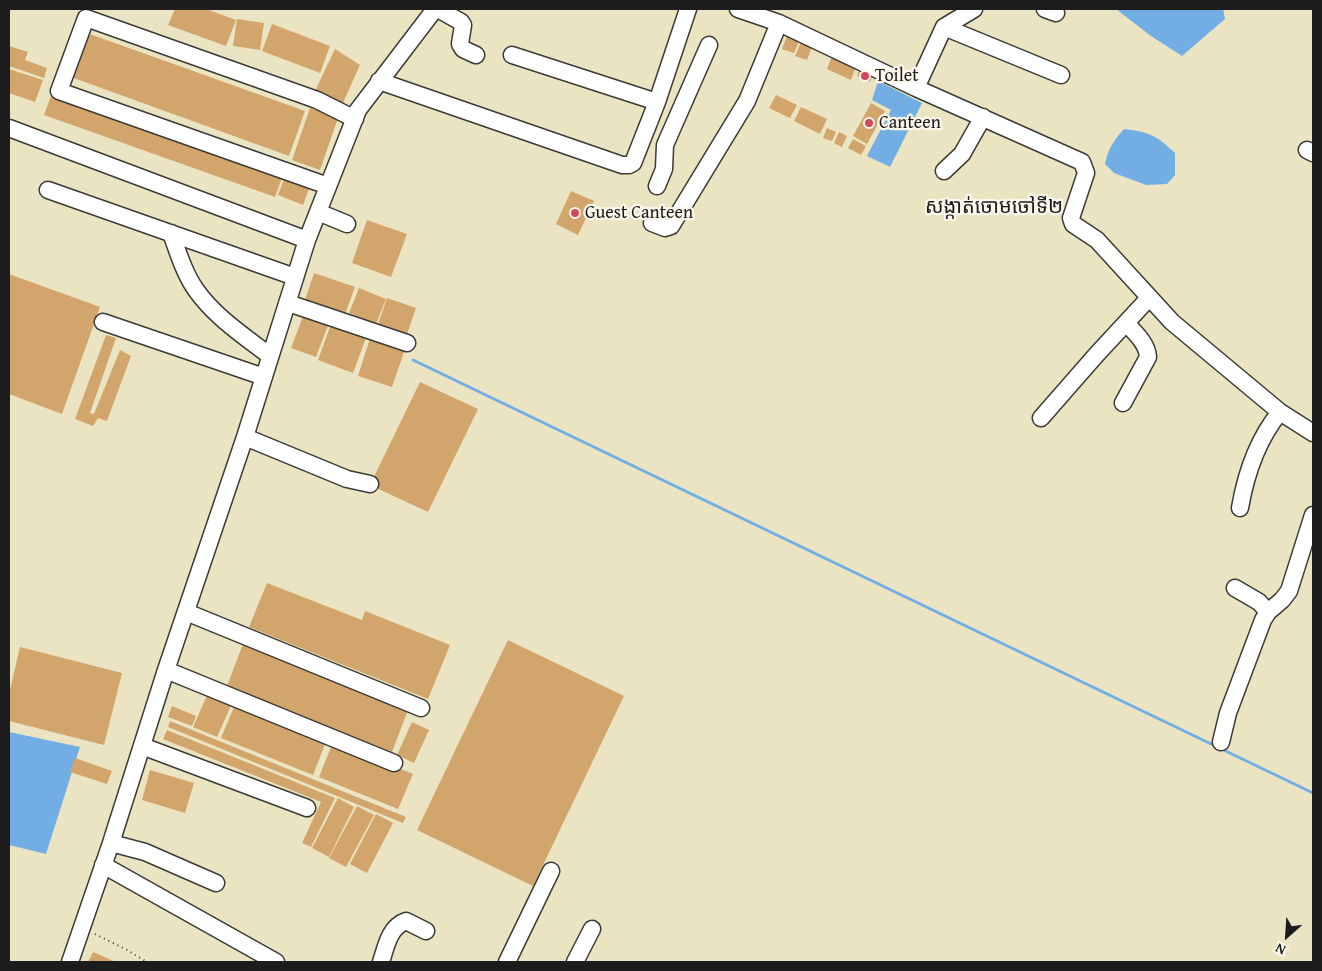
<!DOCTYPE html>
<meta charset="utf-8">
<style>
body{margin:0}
#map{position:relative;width:1322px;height:971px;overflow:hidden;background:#ebe4c3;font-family:"Gentium Book Plus",serif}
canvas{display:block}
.frame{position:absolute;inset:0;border:10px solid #1c1c1c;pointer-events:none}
.north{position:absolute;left:1262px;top:911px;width:50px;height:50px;-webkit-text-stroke:4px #fbf7ec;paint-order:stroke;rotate:206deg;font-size:14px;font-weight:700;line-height:20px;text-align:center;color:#1c1c1c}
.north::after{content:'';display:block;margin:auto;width:18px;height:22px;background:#1c1c1c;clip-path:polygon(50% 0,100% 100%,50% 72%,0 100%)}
</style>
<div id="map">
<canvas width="1322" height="971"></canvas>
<div class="frame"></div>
<div class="north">N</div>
</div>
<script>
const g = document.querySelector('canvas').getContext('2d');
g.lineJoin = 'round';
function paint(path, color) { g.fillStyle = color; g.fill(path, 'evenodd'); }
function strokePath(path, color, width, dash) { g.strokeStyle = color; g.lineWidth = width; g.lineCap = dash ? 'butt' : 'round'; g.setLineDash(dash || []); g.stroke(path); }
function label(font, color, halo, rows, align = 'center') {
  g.font = font + ' "Gentium Book Plus","Noto Sans Khmer",serif'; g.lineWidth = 4.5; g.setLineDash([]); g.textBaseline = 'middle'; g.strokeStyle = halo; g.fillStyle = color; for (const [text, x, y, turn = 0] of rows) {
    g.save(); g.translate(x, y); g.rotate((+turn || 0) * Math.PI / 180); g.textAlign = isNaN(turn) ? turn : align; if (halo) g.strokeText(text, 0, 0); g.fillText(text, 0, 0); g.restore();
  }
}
paint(new Path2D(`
 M1116,9H1223L1225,19L1182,56L1151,36Z
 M878,81L922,103L890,167L867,156L891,110L872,100Z
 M1124,129C1149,132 1156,135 1175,153V175L1167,184L1146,185L1114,173L1105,164C1108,149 1114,140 1124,129Z
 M9,732L80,747L46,854L9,845Z`), '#72aee4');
strokePath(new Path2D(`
 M413,360L1313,793`), '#72aee4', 3);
paint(new Path2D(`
 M175,9H206L236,20L226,46L168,25Z
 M237,19L264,23L260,50L233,46Z
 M272,24L330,46L320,73L262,51Z
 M87,33L305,111L289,156L71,77Z
 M787,36L799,41L794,53L782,49Z
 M801,42L812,47L807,60L795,56Z
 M9,46L28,52L25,60L47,68L44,78L9,66Z
 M335,49L360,65L342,105L315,91Z
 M832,56L856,67L851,80L827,69Z
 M9,69L43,80L35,102L9,93Z
 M859,70L872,76L870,82L857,76Z
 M52,93L283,175L275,197L44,115Z
 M776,95L797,105L790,118L769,108Z
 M871,103L885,111L867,144L853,136Z
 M801,107L827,119L820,134L794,121Z
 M310,108L338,118L320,170L292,160Z
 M827,128L836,132L832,141L823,138Z
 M839,132L847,136L842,147L834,143Z
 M853,139L866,146L861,155L848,148Z
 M286,174L311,184L303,205L278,195Z
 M571,191L594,201L578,235L556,224Z
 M367,220L407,234L391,277L352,263Z
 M314,273L355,287L343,320L303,306Z
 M9,274L100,307L62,414L9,394Z
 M359,288L386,299L376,324L349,313Z
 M387,298L416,308L405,340L376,330Z
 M304,314L329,323L316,357L291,348Z
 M331,324L366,338L353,373L318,360Z
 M106,335L116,338L90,413L94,414L120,350L131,356L107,421L98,418L93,426L75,419Z
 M370,338L405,349L392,387L358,376Z
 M420,382L478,409L428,512L370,485Z
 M267,583L362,620L365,611L450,645L428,699L249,627Z
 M508,640L624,696L533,886L417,830Z
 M243,644L408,710L392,752L227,686Z
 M20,647L122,673L104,745L9,721V694Z
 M209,691L233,701L217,737L193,727Z
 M236,702L327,739L313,775L221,738Z
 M172,706L196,716L192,726L168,717Z
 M170,721L406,817L403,823L168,727Z
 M412,722L429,730L414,763L397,755Z
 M167,730L335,798L311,847L302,843L321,802L163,739Z
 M333,742L413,774L398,809L319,777Z
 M75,758L112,771L107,784L70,772Z
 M150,770L194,783L185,813L142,800Z
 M338,798L354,807L329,857L312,848Z
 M357,806L374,815L346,867L329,858Z
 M376,814L393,823L367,873L350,864Z
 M93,952L116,962H88Z`), '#d2a56c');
const minor = new Path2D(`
 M438,9L461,22L463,25L460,44L463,49L476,55
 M738,9L779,23L916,88L1082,162L1086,173L1071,218L1073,224L1097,240L1172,322L1280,412L1313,433
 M1045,9L1056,13
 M944,27L1061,75
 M512,55L657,102
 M379,81L622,165H629L633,163L657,102L688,9
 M916,88L944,27L974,9
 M9,128L307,240
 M1307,150L1313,153
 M944,171L962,154L983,117
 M328,186L59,91L86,18L317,100L355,119
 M657,186L664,169L665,145L709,45
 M48,190L295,277
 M318,212L347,224
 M652,223L665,228L671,226L747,101L779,23
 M171,233C178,252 184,273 196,290C215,317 244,336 270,356
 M288,303L407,343
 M103,322L264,377
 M1123,403L1148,357C1147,343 1135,333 1126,323
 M1041,418L1097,354L1149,298
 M245,437L347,479L370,484
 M1240,508C1246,473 1257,440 1280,412
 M1235,588L1259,602L1268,612
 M186,612L421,708
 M166,670L394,763
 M1221,742L1228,713L1263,620L1268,612L1282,600L1289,591L1313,515
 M142,746L307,808
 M111,843L145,852L216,883
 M103,865L276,962
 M70,962L111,843L166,670L245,437L307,240L358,110L435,9
 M381,962C386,947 389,927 406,921L426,931
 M507,962L551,871
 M575,962L592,929`);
strokePath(minor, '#3b3a35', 19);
strokePath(new Path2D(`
 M95,934L127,950L147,962`), '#3b3a35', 2, [1, 4]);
strokePath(minor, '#fff', 16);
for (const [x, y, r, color] of [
 [865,76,5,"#d1495b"],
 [869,123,5,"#d1495b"],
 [575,213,5,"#d1495b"]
]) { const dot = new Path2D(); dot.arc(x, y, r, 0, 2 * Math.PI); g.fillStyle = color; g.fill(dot); strokePath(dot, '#fbf7ec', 2); }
label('18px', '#1c1c1c', '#fbf7ec', [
 ["Toilet",875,76],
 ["Canteen",879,123],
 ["Guest Canteen",585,213]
], 'left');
label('20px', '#1c1c1c', '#fbf7ec', [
 ["សង្កាត់ចោមចៅទី២",994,208]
]);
</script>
